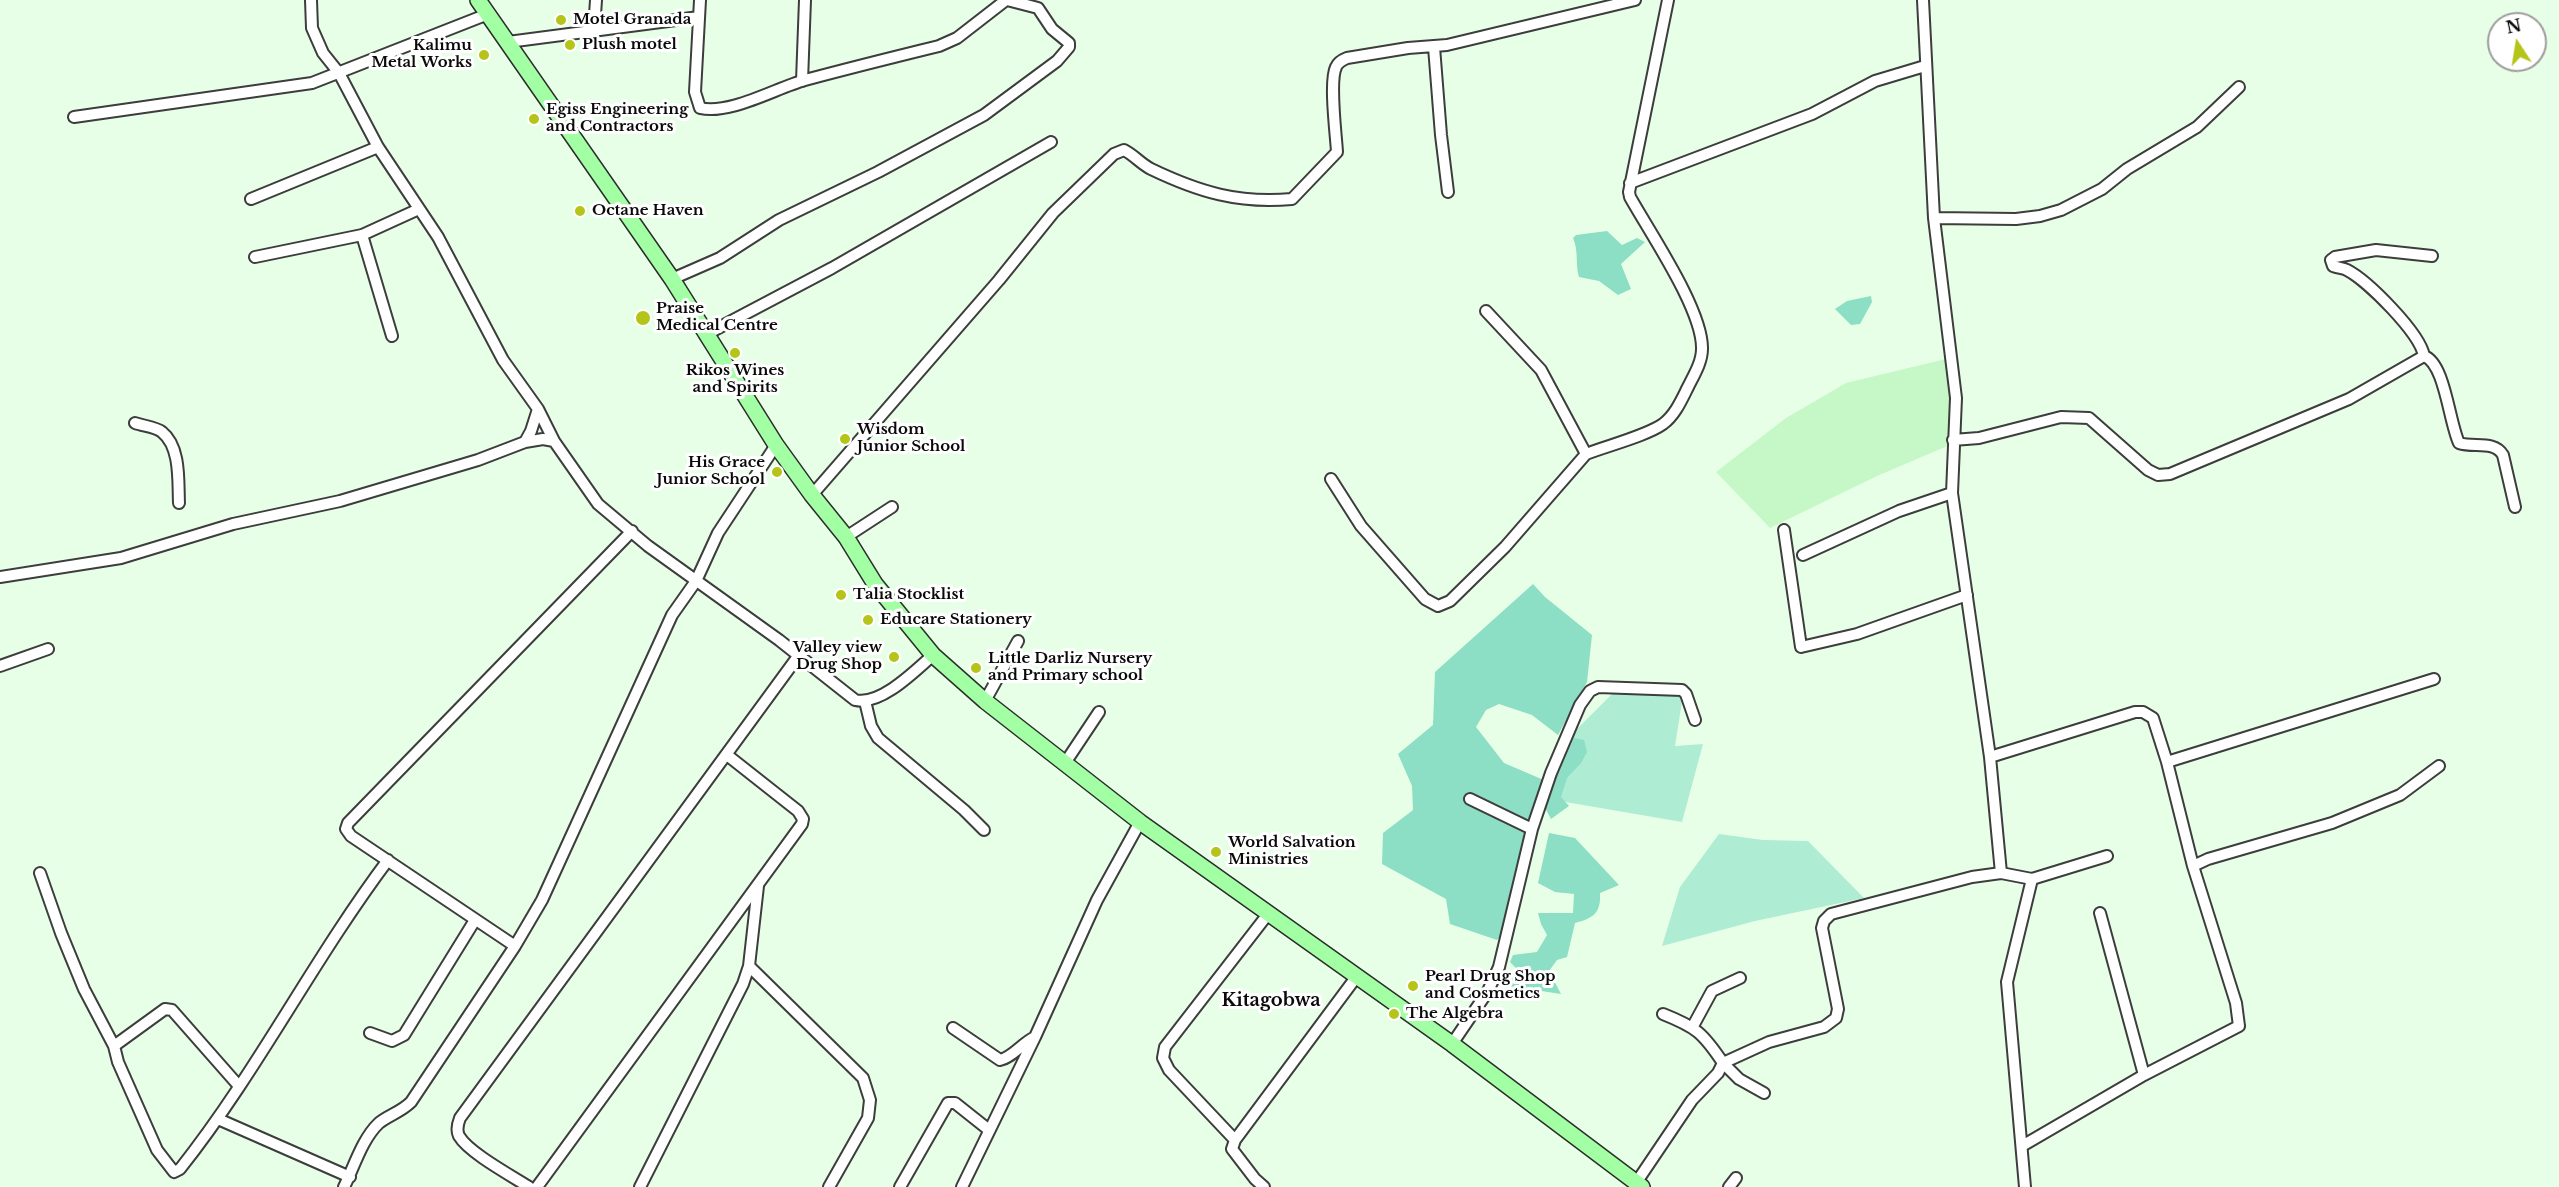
<!DOCTYPE html>
<style>
body{margin:0}
#map{position:relative;width:2559px;height:1187px;overflow:hidden;background:#e8ffe7;font-family:"Libre Baskerville",serif}
canvas{display:block}
.north{position:absolute;left:2487px;top:12px;width:60px;height:60px;box-sizing:border-box;background:#fff;border:2px solid #9d9d9d;border-radius:50%;rotate:348deg;font-size:16px;font-weight:700;line-height:24px;text-align:center;color:#0a0a0a}
.north::after{content:'';display:block;margin:auto;width:21px;height:27px;background:#b5c418;clip-path:polygon(50% 0,100% 100%,50% 72%,0 100%)}
</style>
<div id="map">
<canvas width="2559" height="1187"></canvas>
<div class="north">N</div>
</div>
<script>
const g = document.querySelector('canvas').getContext('2d');
g.lineJoin = 'round';
function paint(path, color) { g.fillStyle = color; g.fill(path, 'evenodd'); }
function strokePath(path, color, width, dash) { g.strokeStyle = color; g.lineWidth = width; g.lineCap = dash ? 'butt' : 'round'; g.setLineDash(dash || []); g.stroke(path); }
function label(font, color, halo, rows, align = 'center') {
  g.font = font + ' "Libre Baskerville",serif'; g.lineWidth = 6; g.setLineDash([]); g.textBaseline = 'middle'; g.strokeStyle = halo; g.fillStyle = color; for (const [text, x, y, turn = 0] of rows) {
    g.save(); g.translate(x, y); g.rotate((+turn || 0) * Math.PI / 180); g.textAlign = isNaN(turn) ? turn : align; if (halo) g.strokeText(text, 0, 0); g.fillText(text, 0, 0); g.restore();
  }
}
paint(new Path2D(`
 M1954,357L1959,441L1877,476L1770,528L1716,472L1786,418L1846,383Z`), '#c5f7c7');
paint(new Path2D(`
 M1616,690L1683,695L1675,746L1703,744L1682,822L1548,799L1574,732Z
 M1719,834L1763,840L1808,841L1864,898L1755,921L1662,946L1680,887Z`), '#aeecd4');
paint(new Path2D(`
 M1607,231L1622,245L1637,238L1645,242L1621,264L1631,289L1618,295L1599,281L1579,277C1575,264 1579,251 1573,238L1576,235Z
 M1871,296L1872,302L1860,324L1851,325L1835,309L1847,301Z
 M1533,584L1545,597L1592,635L1587,682L1558,735L1532,715L1499,704L1486,710L1476,727L1504,763L1546,781L1506,931L1497,940L1450,924L1446,899L1382,864L1383,833L1413,810L1412,786L1398,754L1433,725L1435,672Z
 M1574,738L1584,740L1587,752L1581,763L1567,778L1561,797L1569,806L1551,819L1544,806Z
 M1549,833L1575,838L1619,885L1600,893C1601,914 1593,918 1575,923L1567,957L1557,960L1549,971L1561,994L1509,986L1516,968L1510,962L1513,955L1537,952L1547,935L1541,924L1538,913H1573L1574,894L1555,892L1538,883Z`), '#8cdec4');
const street = new Path2D(`
 M311,0L312,28L323,53L339,73L378,147L438,237L503,360L538,409L554,441L598,504L648,546L779,640L855,700C880,706 914,672 933,655
 M700,0L695,92L700,108C730,115 776,88 805,80C850,68 894,57 939,46L957,38L1006,0
 M1923,0L1934,218L1956,398L1952,493L1990,757L2001,873L2032,879L2007,982L2025,1187
 M594,30L596,0
 M508,42L699,17
 M1434,47L1441,135L1448,192
 M802,81L805,0
 M74,117L312,83L488,14
 M1630,183L1812,114L1875,81L1925,66
 M251,199L378,147
 M1934,218L2016,219L2040,216L2061,210L2102,189L2127,169L2197,127L2239,87
 M362,235L392,336
 M255,257L362,235L419,209
 M672,279L720,258L779,220L878,172L984,115L1057,61L1069,47V43L1052,29L1038,8L1007,0
 M1486,311L1541,370L1586,454C1606,446 1646,436 1663,424C1675,415 1681,401 1688,387C1694,375 1702,362 1702,349C1703,310 1650,233 1630,197L1629,192L1668,0
 M705,335L832,268L1051,142
 M2424,356C2445,363 2449,422 2459,443C2474,448 2494,440 2503,455L2515,507
 M135,423C143,426 156,427 162,432C181,447 178,482 179,503
 M1953,440L1979,438L2061,417L2089,418L2148,470L2158,475L2170,474L2349,399L2424,356C2420,333 2368,281 2347,270C2343,268 2338,268 2333,266L2331,260L2335,257L2376,250L2432,256
 M525,442L531,431L538,409
 M1331,479L1361,526L1425,599L1438,606L1450,601L1505,547L1586,454
 M812,495L999,280L1053,213L1114,154L1124,150C1134,155 1141,164 1151,169C1199,192 1239,204 1292,199L1337,152C1336,134 1329,81 1336,67C1338,62 1342,60 1347,58L1408,48L1447,45L1635,0
 M1784,530L1801,647L1857,634L1967,595
 M846,537L892,507
 M1803,555L1899,511L1952,493
 M0,577L121,558L233,524L340,501L478,460L525,442L543,439L554,441
 M0,666L48,649
 M865,701L871,726L878,738L964,810L984,830
 M985,701L1018,641
 M1990,757L2135,712H2143L2153,718L2167,762L2193,866L2236,1003L2239,1026L2144,1075L2022,1146
 M2167,762L2434,679
 M1065,763L1099,712
 M1470,799L1532,829
 M2193,866L2208,859L2332,823L2400,795L2439,766
 M40,873L61,933L84,989L114,1046L118,1062L157,1150L174,1172L180,1169C257,1072 313,960 388,860
 M2032,879L2107,856
 M2100,913L2144,1075
 M515,946L351,836L346,829L348,823L632,531
 M749,966L863,1078L870,1100L868,1118L829,1187
 M1693,1026L1712,991L1740,978
 M953,1028L1000,1060C1013,1057 1022,1043 1035,1037
 M370,1033L392,1041L404,1035L475,920
 M1452,1044L1488,991L1499,967L1532,829L1551,773L1580,705L1590,691L1598,687L1682,690L1686,694L1695,720
 M114,1046L165,1009L172,1010L238,1085
 M1764,1093L1739,1079L1723,1063L1769,1042L1824,1027L1836,1018L1838,1009L1822,928L1824,921L1831,914L1972,877L2001,873
 M218,1119L350,1177
 M1235,1140L1357,976
 M1636,1183L1692,1100L1718,1073L1723,1063C1703,1033 1696,1027 1663,1014
 M344,1187C354,1167 362,1139 379,1123C389,1115 401,1112 411,1102L515,946L542,900L672,615L696,581L718,533L776,445
 M529,1187C512,1176 469,1153 459,1136C456,1130 458,1123 460,1118L799,655
 M537,1187L802,824L803,819L798,811L727,755
 M640,1187L743,984L749,966L758,886
 M900,1187L948,1103H955L989,1130
 M962,1187L1035,1037L1097,900L1140,822
 M1264,1187L1255,1179L1232,1149L1235,1140L1169,1070L1163,1058L1165,1047L1268,914
 M1729,1187L1736,1178`);
const secondary = new Path2D(`
 M478,0L672,279L776,445L812,495L846,537L875,584L933,655L985,701L1140,822L1452,1044L1642,1187`);
strokePath(street, '#3d3d3d', 14);
strokePath(secondary, '#2c2c2c', 18);
strokePath(street, '#fff', 10);
strokePath(secondary, '#a2ffa4', 15);
for (const [x, y, r, color] of [
 [561,20,6,"#b5c418"],
 [570,45,6,"#b5c418"],
 [484,55,6,"#b5c418"],
 [534,119,6,"#b5c418"],
 [580,211,6,"#b5c418"],
 [643,318,8,"#b5c418"],
 [735,353,6,"#b5c418"],
 [845,439,6,"#b5c418"],
 [777,472,6,"#b5c418"],
 [841,595,6,"#b5c418"],
 [868,620,6,"#b5c418"],
 [894,657,6,"#b5c418"],
 [976,668,6,"#b5c418"],
 [1216,852,6,"#b5c418"],
 [1413,986,6,"#b5c418"],
 [1394,1014,6,"#b5c418"]
]) { const dot = new Path2D(); dot.arc(x, y, r, 0, 2 * Math.PI); g.fillStyle = color; g.fill(dot); strokePath(dot, '#fff', 2); }
label('bold 15px', '#0a0a0a', '#fff', [
 ["Motel Granada",573,20],
 ["Plush motel",582,45],
 ["Kalimu",472,46,"right"],
 ["Metal Works",472,63,"right"],
 ["Egiss Engineering",546,110],
 ["and Contractors",546,127],
 ["Octane Haven",592,211],
 ["Praise",656,309],
 ["Medical Centre",656,326],
 ["Rikos Wines",735,371,"center"],
 ["and Spirits",735,388,"center"],
 ["Wisdom",857,430],
 ["Junior School",857,447],
 ["His Grace",765,463,"right"],
 ["Junior School",765,480,"right"],
 ["Talia Stocklist",853,595],
 ["Educare Stationery",880,620],
 ["Valley view",882,648,"right"],
 ["Drug Shop",882,665,"right"],
 ["Little Darliz Nursery",988,659],
 ["and Primary school",988,676],
 ["World Salvation",1228,843],
 ["Ministries",1228,860],
 ["Pearl Drug Shop",1425,977],
 ["and Cosmetics",1425,994],
 ["The Algebra",1406,1014]
], 'left');
label('bold 18px', '#0a0a0a', '#fff', [
 ["Kitagobwa",1271,1001]
]);
</script>
